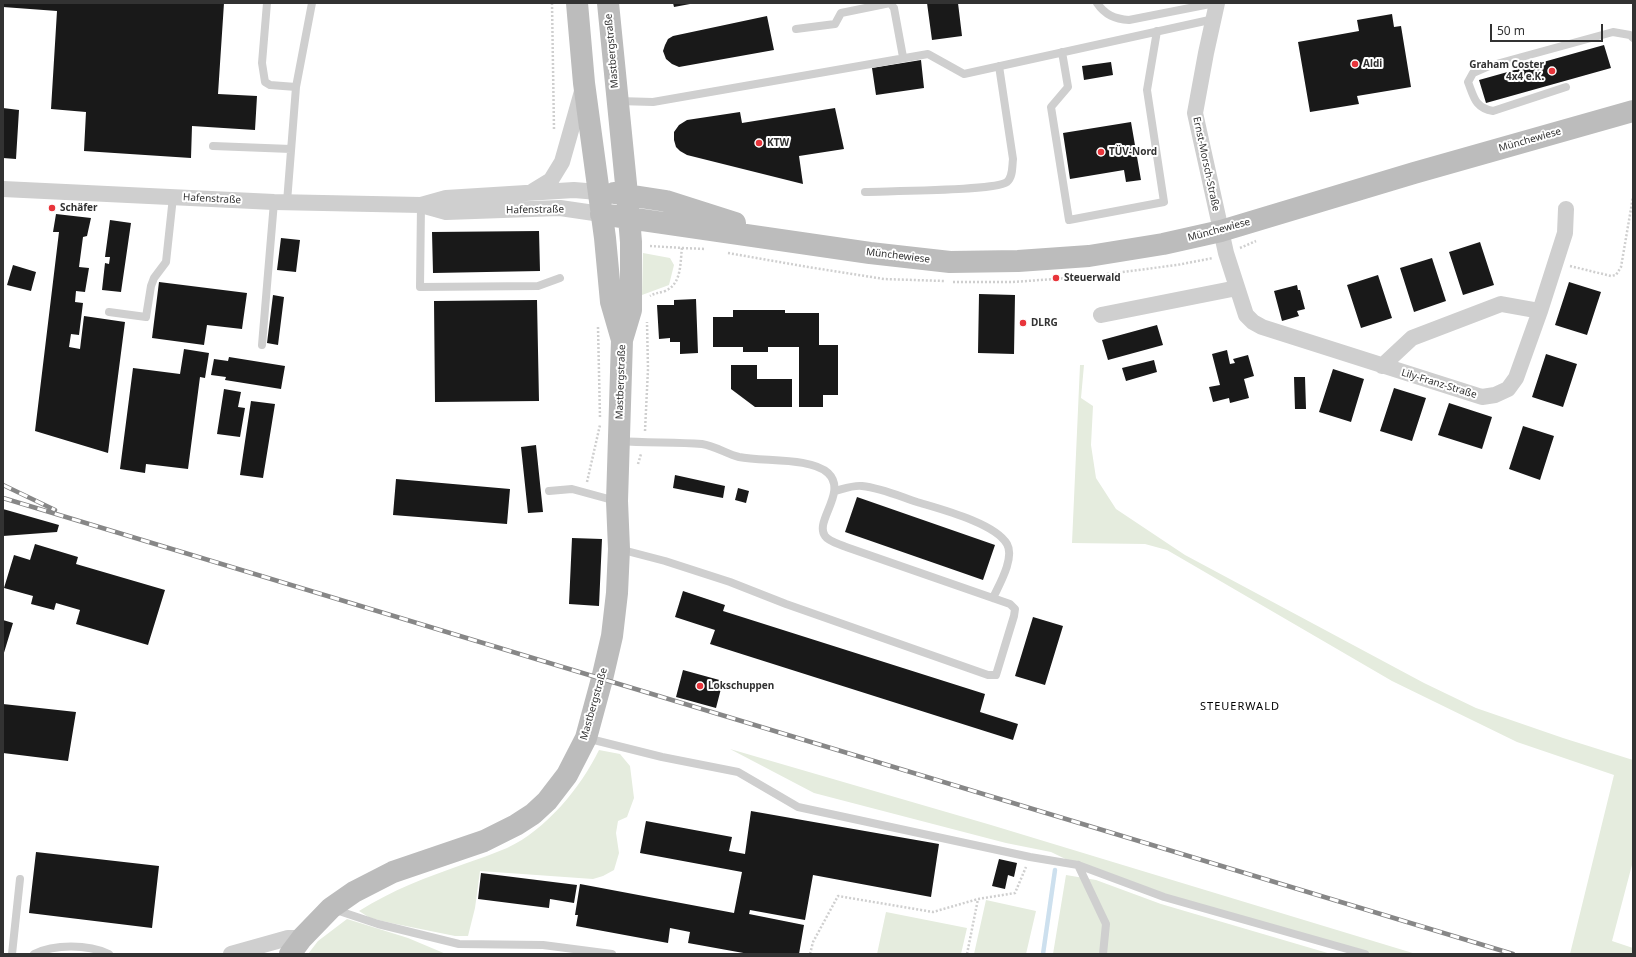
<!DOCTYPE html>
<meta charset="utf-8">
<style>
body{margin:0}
#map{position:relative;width:1636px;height:957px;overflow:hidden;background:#fff;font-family:"Noto Sans",sans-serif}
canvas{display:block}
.frame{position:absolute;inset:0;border:4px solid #323232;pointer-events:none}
.scale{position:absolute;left:1490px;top:24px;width:113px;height:18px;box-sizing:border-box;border:2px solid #323232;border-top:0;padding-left:5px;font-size:12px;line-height:14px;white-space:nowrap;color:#323232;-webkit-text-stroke:3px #fff;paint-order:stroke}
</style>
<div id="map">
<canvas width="1636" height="957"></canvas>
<div class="frame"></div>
<div class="scale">50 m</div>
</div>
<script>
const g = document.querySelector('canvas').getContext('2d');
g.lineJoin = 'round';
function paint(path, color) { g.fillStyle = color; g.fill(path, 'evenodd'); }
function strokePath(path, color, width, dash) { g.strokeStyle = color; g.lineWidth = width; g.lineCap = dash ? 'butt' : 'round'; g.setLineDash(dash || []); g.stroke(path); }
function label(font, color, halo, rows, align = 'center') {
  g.font = font + ' "Noto Sans",sans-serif'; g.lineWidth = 4; g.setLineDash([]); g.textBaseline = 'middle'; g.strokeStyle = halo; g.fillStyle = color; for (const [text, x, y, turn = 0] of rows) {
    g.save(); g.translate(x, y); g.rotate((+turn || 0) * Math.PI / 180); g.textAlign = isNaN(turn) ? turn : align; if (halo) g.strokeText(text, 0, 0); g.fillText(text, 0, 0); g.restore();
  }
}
paint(new Path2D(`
 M643,253L670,258L674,265L669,285L642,295Z
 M1080,365H1084L1081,398L1093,406L1091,445L1096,478L1116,509L1185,555L1424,683L1476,708L1563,738L1633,760V861L1612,941L1633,948V954H1570L1614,775L1517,742L1392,681L1167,550L1145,544L1072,543Z
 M730,749L991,825L1416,954H1365L1164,897L1078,865L1051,852L1006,843L814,793Z
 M599,750L620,754L630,766L634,798L627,817L618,821L616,833L619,853L614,870L603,876L593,879L480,871L475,908L468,936H455L391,923L370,918L359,911C392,890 427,877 464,864C478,859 493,854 507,848C546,830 581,787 599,750Z
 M1066,875L1096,880L1161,904L1331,954H1053Z
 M986,900L1036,911L1026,954H974Z
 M886,912L967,928L961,954H877Z
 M347,919L408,938L446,954H308L318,941Z`), '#e5ecde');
strokePath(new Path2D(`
 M1043,954L1055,870`), '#cde0ee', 4.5);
paint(new Path2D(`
 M3,3H224L218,94L257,96L255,130L192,126L191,158L84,151L86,112L51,109L57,11L3,7Z
 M673,3H690V4L674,7Z
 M927,3H958L962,36L932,40Z
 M1392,14L1394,27L1401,26L1411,87L1357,96L1359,104L1310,112L1298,42L1359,31L1357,20Z
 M767,16L774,50L679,67L672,64L666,59L663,51L665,45L668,39L673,36Z
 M1604,45L1611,68L1486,103L1479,80Z
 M921,60L924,88L876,95L872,68Z
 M1111,62L1113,75L1084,80L1082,66Z
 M3,108L19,110L16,159L3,158Z
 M835,108L844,149L799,156L803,184L687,155L680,151L676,147L674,140V132L679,125L687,120L740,112L742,123Z
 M1131,122L1141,180L1126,182L1124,170L1070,179L1063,133Z
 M56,214L91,218L87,236L83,237L79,267L89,268L85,292L76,291L75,302L83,303L79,335L71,334L69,347L80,349L84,316L125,322L108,453L35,431L59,232H53Z
 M110,220L131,223L121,292L102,290L105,263L109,264L110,257H105Z
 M539,231L540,271L433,273L432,232Z
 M281,238L300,240L296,272L277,270Z
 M1480,242L1494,285L1463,295L1449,252Z
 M1432,258L1446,301L1414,312L1400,268Z
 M13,265L36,272L31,291L7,285Z
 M1378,275L1392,318L1361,328L1347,285Z
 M159,282L247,293L242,329L207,325L204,345L152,338Z
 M1569,282L1601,292L1587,335L1555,325Z
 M1297,285L1298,290H1300L1305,309L1297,311L1299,316L1282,321L1274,291Z
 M979,294L1015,295L1014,354L978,353Z
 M273,295L284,297L278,345L267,343Z
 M696,299L698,353L680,354V342H670V338L659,339L657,305H674V300Z
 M537,300L539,401L435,402L434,301Z
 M733,310H785V313H819V345H838V395H823V407H799V347H768V352H743V347H713V317H733Z
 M1157,325L1163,345L1108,360L1102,340Z
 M184,349L209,353L205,378L200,377L188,469L146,464L145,473L120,469L133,368L180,374Z
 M1227,350L1230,364L1235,363L1233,359L1248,355L1254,376L1244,379L1249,398L1230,403L1229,398L1213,402L1209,387L1220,385L1212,354Z
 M1546,354L1577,364L1563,407L1532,397Z
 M229,357L285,366L281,389L225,380L226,377L211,375L214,359L228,361Z
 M1154,360L1157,372L1126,381L1122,368Z
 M731,365H757V379H792V407H755L731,389Z
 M1333,369L1364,379L1351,422L1319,412Z
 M1294,377H1305L1306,409H1295Z
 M1394,388L1426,398L1412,441L1380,431Z
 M224,389L241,392L238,407L245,408L240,437L217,434Z
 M251,401L275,404L263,478L240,475Z
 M1449,403L1492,417L1482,449L1438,435Z
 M1523,426L1554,436L1540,480L1509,469Z
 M536,445L543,512L528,513L521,447Z
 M675,475L725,486L723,498L673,488Z
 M396,479L510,489L507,524L393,515Z
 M738,488L749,491L746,503L735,500Z
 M857,497L995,545L983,580L845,532Z
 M3,509L59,525L57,532L3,536Z
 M572,538L602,539L599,606L569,604Z
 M35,544L78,557L76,564L165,590L148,645L76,624L80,610L56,603L54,610L31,604L33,596L4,588L14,555L30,560Z
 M683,591L725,605L723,611L985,694L980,712L1018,724L1013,740L710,644L715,630L675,617Z
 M1033,617L1063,626L1045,685L1015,676Z
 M3,620L13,623L3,656Z
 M683,670L723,681L716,708L676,697Z
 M3,704L76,712L68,761L3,753Z
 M751,811L939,844L931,897L813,875L805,920L750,910L749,914L804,925L799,954H749L688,943L690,932L670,928L668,943L576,926L578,915H575L580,884L734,913L742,872L640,853L646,821L732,837L729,851L745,854Z
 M36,852L159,866L152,928L29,913Z
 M999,859L1017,863L1014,877L1008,875L1005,889L992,886Z
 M481,873L577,885L574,903L550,899L549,908L478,899Z`), '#191919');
strokePath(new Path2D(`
 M552,3L554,130
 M650,246L682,248C680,263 682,284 665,291C659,293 655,293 650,296
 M682,248L705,249
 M1240,248L1256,241
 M728,253L808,267L884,279L944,281
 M1570,266L1611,276L1616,275L1621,267L1633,197
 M1091,276L1177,265L1213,258
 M953,282H1013L1068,278
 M598,327L600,418
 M645,431L648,369L647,322
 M638,464L641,454
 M587,482L600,425
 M810,954L813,942L838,896L933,912L978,899L1015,893L1026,867
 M967,954L978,899`), '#cfcfcf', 2.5, [2, 2]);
strokePath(new Path2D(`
 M267,3L262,63L265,82L270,85L296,87
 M890,3L894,8L903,57
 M1097,3C1105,15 1115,19 1129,20L1215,3
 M796,29L835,24L841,13L890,3
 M1062,52L1068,87L1051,107L1069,220L1164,202L1147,90L1157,31
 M1566,87L1493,111C1475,108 1474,97 1468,82L1473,73L1489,66L1613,32L1630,35L1633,38
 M618,101L653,102L928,54L964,74L1214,19
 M213,146L291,149
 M865,192C887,191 995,191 1007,182C1013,177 1012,167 1013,159L999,66
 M287,202L296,87L312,3
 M421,205L420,287L538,286L560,278
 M109,312L146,317L151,286L154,278L166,262L173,197
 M262,345L274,202
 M619,441C647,443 675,442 702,444C715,446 727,454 739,457C763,462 811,457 828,473C848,492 814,521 825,536C829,542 840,544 846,547L1010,604L1015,609L1014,616L996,675H988L786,604L730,582L665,561L619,549
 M549,491L572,489L616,501
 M835,491C843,489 853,485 862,486C881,488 899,496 917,502C940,509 995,523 1007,544C1015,558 999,585 993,598
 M586,738L662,757L738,772L798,807L1030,857L1078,865L1164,897L1365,954
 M1078,865L1106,924L1103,954
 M333,909L378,924L459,944L543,945L612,954
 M12,954L20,879
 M34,954C54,944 88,944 109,954`), '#cfcfcf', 8);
strokePath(new Path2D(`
 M1217,3L1206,53L1195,113L1226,253L1246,315L1253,322L1262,327L1482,397L1495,395L1508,389L1516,378L1540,311L1565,233L1566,209
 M3,189L274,202L421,205L446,212L560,208L601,214
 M533,191L551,180L562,162L583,88
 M421,205L446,198L574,190L598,192
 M1101,315L1237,288
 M1382,366L1412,338L1501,304L1540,311
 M231,954L288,938H302`), '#cfcfcf', 16);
strokePath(new Path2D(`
 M577,3L584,83L605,238L611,302L622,340
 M614,193L666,201L735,223
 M601,214L870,253L950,262L1018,261L1089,256L1163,244L1221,231L1414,173L1633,111
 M290,954L302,938L331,908L354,892L393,872L484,841L516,825L533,814L547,801L567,775L586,738L602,679L612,636L617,593L619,549L617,501L622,340L631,310V242L627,194L608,3`), '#bcbcbc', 22);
const rail = new Path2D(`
 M3,485L55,510
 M3,498L1513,954`);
strokePath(rail, '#878787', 4.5);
strokePath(rail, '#fff', 3, [9]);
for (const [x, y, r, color] of [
 [1355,64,4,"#e8353b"],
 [1552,71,4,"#e8353b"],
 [759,143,4,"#e8353b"],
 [1101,152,4,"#e8353b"],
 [52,208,4,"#e8353b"],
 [1056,278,4,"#e8353b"],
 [1023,323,4,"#e8353b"],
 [700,686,4,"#e8353b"]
]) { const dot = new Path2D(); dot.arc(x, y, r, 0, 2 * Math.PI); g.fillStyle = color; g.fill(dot); strokePath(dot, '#fff', 1.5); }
label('10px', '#323232', '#fff', [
 ["Mastbergstraße",612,51,-95],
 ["Münchewiese",1530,140,-16],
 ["Ernst-Morsch-Straße",1206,164,78],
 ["Hafenstraße",212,199,3],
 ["Hafenstraße",535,210,-1],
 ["Münchewiese",1219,230,-15],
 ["Münchewiese",898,256,7],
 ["Mastbergstraße",621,382,-88],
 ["Lily-Franz-Straße",1439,384,17],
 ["Mastbergstraße",594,704,-74]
]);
label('bold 10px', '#323232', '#fff', [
 ["Aldi",1363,64],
 ["Graham Coster",1544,65,"right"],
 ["4x4 e.K.",1544,77,"right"],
 ["KTW",767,143],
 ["TÜV-Nord",1109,152],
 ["Schäfer",60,208],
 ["Steuerwald",1064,278],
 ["DLRG",1031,323],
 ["Lokschuppen",708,686]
], 'left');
g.letterSpacing = '1px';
label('11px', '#000', '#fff', [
 ["STEUERWALD",1240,707]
]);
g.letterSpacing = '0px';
</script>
